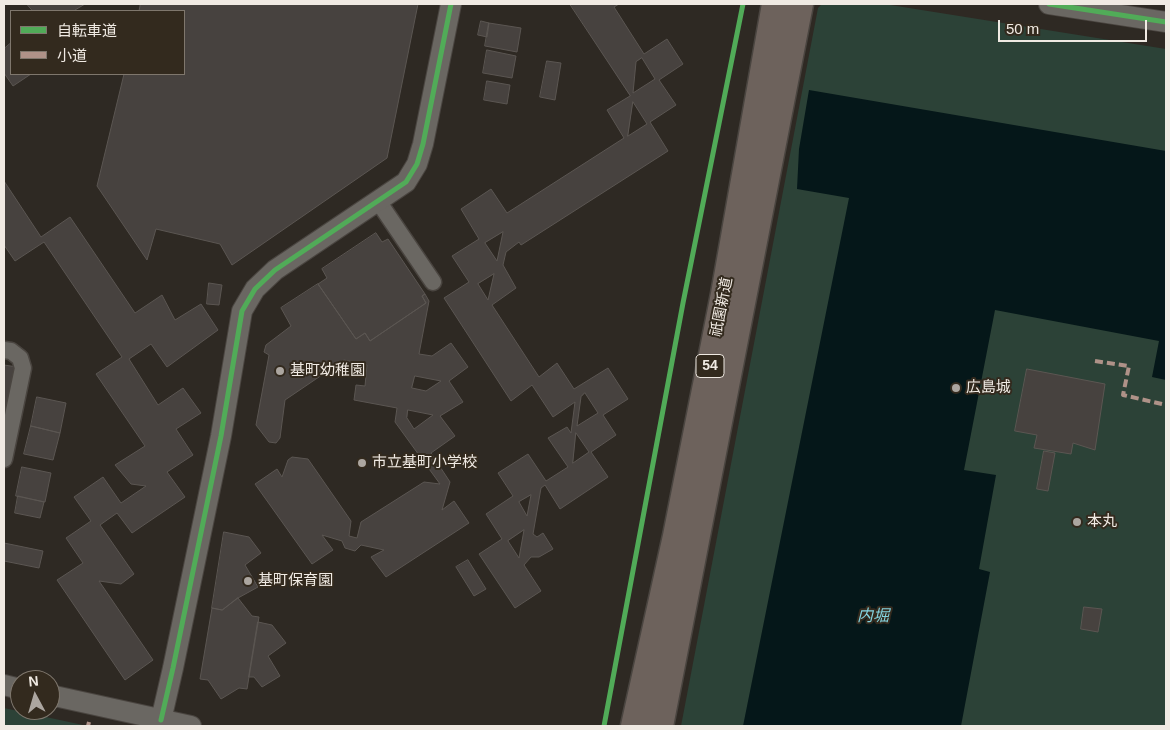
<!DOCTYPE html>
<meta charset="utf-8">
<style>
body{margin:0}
#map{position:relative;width:1170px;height:730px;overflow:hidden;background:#2e2923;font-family:Arial,"Noto Sans JP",sans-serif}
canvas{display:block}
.frame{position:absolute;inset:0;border:5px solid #f0eae3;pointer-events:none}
.legend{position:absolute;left:10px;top:10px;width:175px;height:65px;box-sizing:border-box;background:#332a1e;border:1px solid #7f776d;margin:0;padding:6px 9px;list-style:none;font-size:15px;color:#f0eae3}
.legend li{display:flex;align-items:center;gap:10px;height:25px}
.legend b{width:25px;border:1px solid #7f776d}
.north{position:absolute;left:10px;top:670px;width:50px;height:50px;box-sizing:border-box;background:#332a1e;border:1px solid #7f776d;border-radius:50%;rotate:354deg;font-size:14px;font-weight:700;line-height:20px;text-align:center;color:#f0eae3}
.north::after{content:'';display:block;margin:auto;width:18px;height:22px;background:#aca6a0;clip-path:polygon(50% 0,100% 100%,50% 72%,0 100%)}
.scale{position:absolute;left:998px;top:20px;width:149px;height:22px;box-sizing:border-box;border:2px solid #f0eae3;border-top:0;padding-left:6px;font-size:15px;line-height:18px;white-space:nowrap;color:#f0eae3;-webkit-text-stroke:4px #332a1e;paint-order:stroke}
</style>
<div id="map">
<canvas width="1170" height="730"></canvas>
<div class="frame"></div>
<ul class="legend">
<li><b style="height:6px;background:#51ab58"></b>自転車道</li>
<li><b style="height:6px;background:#af9288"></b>小道</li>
</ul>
<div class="north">N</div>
<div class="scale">50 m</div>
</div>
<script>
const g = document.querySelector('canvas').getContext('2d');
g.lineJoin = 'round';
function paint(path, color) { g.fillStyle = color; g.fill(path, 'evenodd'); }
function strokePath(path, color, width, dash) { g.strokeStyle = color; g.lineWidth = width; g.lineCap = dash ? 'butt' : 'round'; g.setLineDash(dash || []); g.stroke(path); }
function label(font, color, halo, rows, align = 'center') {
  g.font = font + ' Arial,"Noto Sans JP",sans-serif'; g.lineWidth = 4; g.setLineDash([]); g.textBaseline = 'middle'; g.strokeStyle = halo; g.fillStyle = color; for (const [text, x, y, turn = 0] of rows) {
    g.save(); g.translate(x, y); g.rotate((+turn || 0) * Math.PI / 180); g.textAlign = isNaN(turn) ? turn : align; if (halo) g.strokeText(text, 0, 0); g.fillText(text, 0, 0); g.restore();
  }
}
paint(new Path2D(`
 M822,4H884L1166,49V726H681L818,8Z
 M4,708L83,725L89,726H4Z`), '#2c4237');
paint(new Path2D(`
 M809,90L1166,151V380L1152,377L1159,341L995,310L964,470L996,475L979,569L990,572L961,726H743L849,198L797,189L799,149Z`), '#051719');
const building = new Path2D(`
 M27,4H85L75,10L76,11H33Z
 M139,4H418L387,158L232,265L220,244L156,229L147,260L97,186L124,74H184V11H139L140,6Z
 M570,4H619L614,7L644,54L667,39L683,64L659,80L676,105L650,122L668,151L521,245L519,242L506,252L503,265L516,288L492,305L539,377L557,363L574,389L608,368L628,399L603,415L616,435L591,452L608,477L560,509L545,485L541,488L533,534L537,537L543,533L553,549L539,557H531L524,565L541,591L515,608L479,554L502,539L486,514L513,496L498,473L528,454L546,481L568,467L548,438L567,427L571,433L575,402L553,417L532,385L511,401L444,298L469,282L452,256L479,239L461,209L491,189L507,213L624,138L607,110L630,96ZM642,58L655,79L633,93L636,62ZM633,102L647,124L628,136ZM503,232L497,261L485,243ZM494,274L488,300L478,284ZM585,393L598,413L577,426L581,397ZM576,433L589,452L573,463ZM531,495L527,516L519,502ZM524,530L519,558L508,541Z
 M481,21L489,23L487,37L478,35Z
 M489,23L521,28L517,52L485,46Z
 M11,43V74H31L13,86L4,73V49Z
 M487,50L516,56L512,78L483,73Z
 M547,61L561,63L555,100L540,97Z
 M487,81L510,85L507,104L484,100Z
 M4,181L41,237L70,217L135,313L162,295L175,320L201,304L218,330L167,367L151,344L129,359L158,405L183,388L201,413L176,429L193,455L167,472L185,497L132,533L117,513L100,525L134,574L121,584L99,581L153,660L125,680L57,580L83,563L66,538L91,521L74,497L103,477L121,503L146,486L131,484L115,465L145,446L96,374L122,357L44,242L15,261L4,245Z
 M376,233L382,242L388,239L425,294L422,296L426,303L370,341L365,333L356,339L318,284L327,278L322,269Z
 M209,283L222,285L219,305L207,304Z
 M318,284L356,339L365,333L370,341L426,303L422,296L425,294L429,301L419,354L432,356L451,343L468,367L449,381L463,402L440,416L455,436L431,453L450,482L442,510L454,501L469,523L386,577L371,557L384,550L361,545L355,551L345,548L342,541L322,535L333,550L312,564L255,484L277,469L282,477L288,460L292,457L308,459L351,521L349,536L357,538L361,522L424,482L440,484L395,422L397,408L354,400L356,385L365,386L367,365L344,360L285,400L280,438L276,443L269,442L256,425L269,355L264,352L266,345L291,326L281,308ZM415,376L441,381L426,391L412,388ZM408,410L433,415L414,429L407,418Z
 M4,365L17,367L4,426Z
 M1027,369L1105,384L1095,450L1073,443L1071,454L1034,448L1037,435L1015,431Z
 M37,397L66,403L60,433L31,426Z
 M31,426L60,433L53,460L24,454Z
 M1044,451L1055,453L1048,491L1037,489Z
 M22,467L51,473L45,502L16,496Z
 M18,496L44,502L40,518L15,513Z
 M224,532L249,537L261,553L245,565L258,587L238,598L222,610L212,608Z
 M4,543L43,551L39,568L4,561Z
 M468,560L486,589L474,596L456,567Z
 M238,598L252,616L259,617L247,689L239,688L221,699L208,680L200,679L212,608L222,610Z
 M1084,607L1102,609L1098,632L1081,629Z
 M258,622L272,625L286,643L268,656L280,676L262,687L254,677H249Z`);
paint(building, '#47423f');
strokePath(building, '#5b5652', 1);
const minor = new Path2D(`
 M378,201L433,282
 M4,350L11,351L20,358L23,368L4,459`);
const tertiary = new Path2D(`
 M1049,4L1166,22
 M4,685L20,689
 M50,695L191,726
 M161,720L173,668L221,436L242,311L255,289L275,270L406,182L417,164L423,144L451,4`);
const trunk = new Path2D(`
 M634,726L676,536L724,294L775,4
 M660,726L800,4`);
strokePath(minor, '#4a4540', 19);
strokePath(tertiary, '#4a4540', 22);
strokePath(trunk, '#4a4540', 29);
strokePath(minor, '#6a6762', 16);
strokePath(tertiary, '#6a6762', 20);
strokePath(trunk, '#6d625c', 26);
strokePath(new Path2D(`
 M1095,361L1129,366L1123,395L1166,405
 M88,726L89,722`), '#af9288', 4, [8, 4]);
strokePath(new Path2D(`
 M1049,4L1166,22
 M161,720L173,668L221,436L242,311L255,289L275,270L406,182L417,164L423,144L451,4
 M604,726L683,303L743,4`), '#51ab58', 5);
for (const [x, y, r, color] of [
 [280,371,5,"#aca6a0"],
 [956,388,5,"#aca6a0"],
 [362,463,5,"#aca6a0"],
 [1077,522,5,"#aca6a0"],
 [248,581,5,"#aca6a0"]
]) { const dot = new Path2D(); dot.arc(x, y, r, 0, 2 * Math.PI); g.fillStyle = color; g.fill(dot); strokePath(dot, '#332a1e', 2); }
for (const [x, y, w] of [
 [710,366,28]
]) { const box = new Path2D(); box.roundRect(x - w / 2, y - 11.5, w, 23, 4); g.fillStyle = '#332a1e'; g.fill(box); strokePath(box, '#f0eae3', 1); }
label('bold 14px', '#f0eae3', null, [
 ["54",710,366]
]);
label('15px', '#f0eae3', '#332a1e', [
 ["祇園新道",722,307,-79]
]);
label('15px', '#f0eae3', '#332a1e', [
 ["基町幼稚園",290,371],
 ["広島城",966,388],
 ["市立基町小学校",372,463],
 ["本丸",1087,522],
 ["基町保育園",258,581]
], 'left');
label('italic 16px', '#84d3df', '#332a1e', [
 ["内堀",873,617]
]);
</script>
